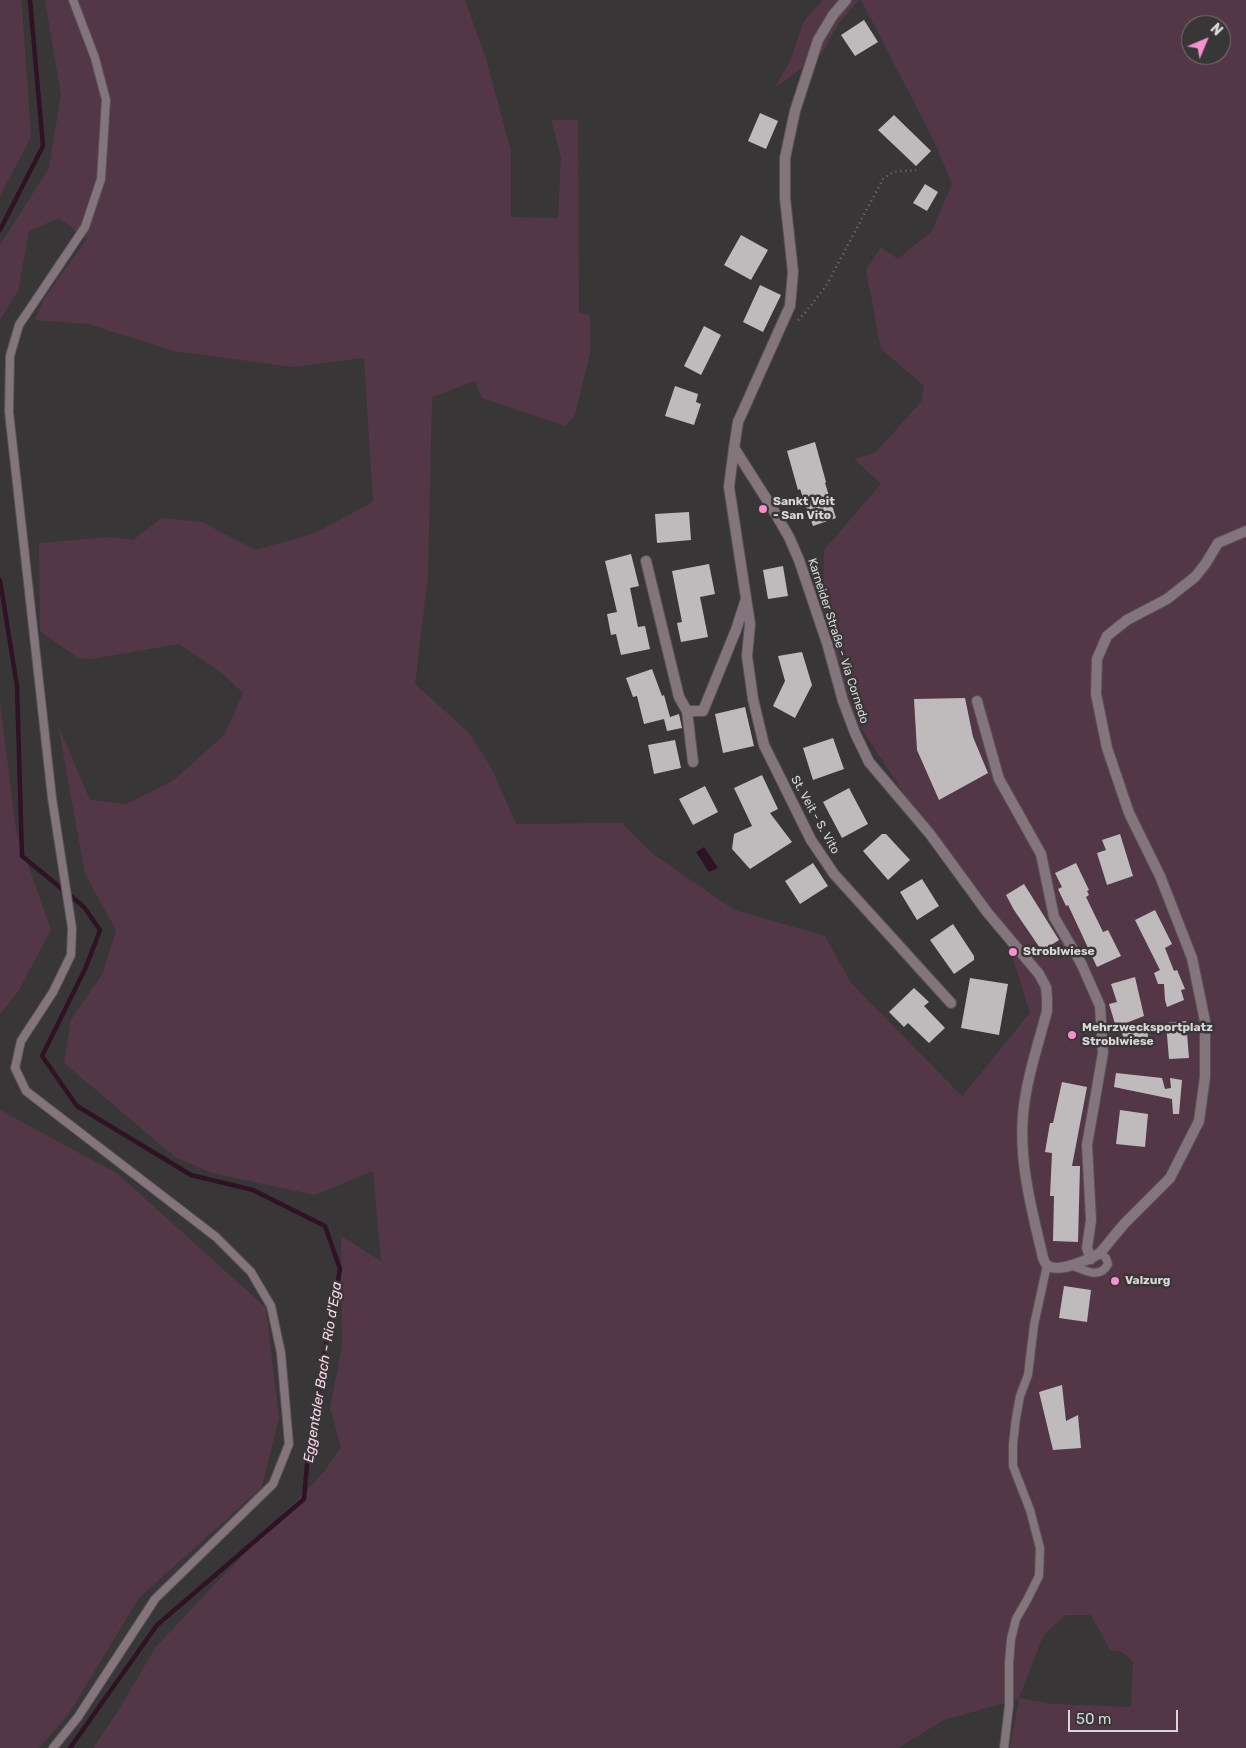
<!DOCTYPE html>
<meta charset="utf-8">
<style>
body{margin:0}
#map{position:relative;width:1246px;height:1748px;overflow:hidden;background:#393637;font-family:Rubik,sans-serif}
canvas{display:block}
.north{position:absolute;left:1181px;top:15px;width:50px;height:50px;box-sizing:border-box;background:#393637;border:1px solid #797677;border-radius:50%;rotate:45deg;font-size:14px;font-weight:700;line-height:20px;text-align:center;color:#d9d7d8}
.north::after{content:'';display:block;margin:auto;width:18px;height:22px;background:#f790ce;clip-path:polygon(50% 0,100% 100%,50% 72%,0 100%)}
.scale{position:absolute;left:1068px;top:1710px;width:110px;height:22px;box-sizing:border-box;border:2px solid #d9d7d8;border-top:0;padding-left:6px;font-size:15px;line-height:18px;white-space:nowrap;color:#d9d7d8;-webkit-text-stroke:4px #393637;paint-order:stroke}
</style>
<div id="map">
<canvas width="1246" height="1748"></canvas>
<div class="north">N</div>
<div class="scale">50 m</div>
</div>
<script>
const g = document.querySelector('canvas').getContext('2d');
g.lineJoin = 'round';
function paint(path, color) { g.fillStyle = color; g.fill(path, 'evenodd'); }
function strokePath(path, color, width, dash) { g.strokeStyle = color; g.lineWidth = width; g.lineCap = dash ? 'butt' : 'round'; g.setLineDash(dash || []); g.stroke(path); }
function label(font, color, halo, rows, align = 'center') {
  g.font = font + ' Rubik,sans-serif'; g.lineWidth = 5; g.setLineDash([]); g.textBaseline = 'middle'; g.strokeStyle = halo; g.fillStyle = color; for (const [text, x, y, turn = 0] of rows) {
    g.save(); g.translate(x, y); g.rotate((+turn || 0) * Math.PI / 180); g.textAlign = isNaN(turn) ? turn : align; if (halo) g.strokeText(text, 0, 0); g.fillText(text, 0, 0); g.restore();
  }
}
paint(new Path2D(`
 M0,0H21L22,7L31,137L0,196Z
 M45,0H465L486,59L511,151V217L558,218L561,157L551,120H578L579,313L590,315V353L575,415L565,426L482,398L475,381L432,397L428,575L415,684L469,733L492,769L516,824L622,823L653,854L734,910L825,936L851,983L962,1096L1030,1013L1005,934L937,843L843,701L823,609L824,550L881,484L854,459L875,453L921,402L924,386L881,349L866,270L881,247L898,259L932,231L952,184L934,141L861,0H1246V1748H1010L1019,1699L944,1720L898,1748H93L118,1711L155,1648L214,1585L324,1472L341,1447L330,1408L342,1346L341,1236L381,1261L373,1171L315,1195L212,1173L175,1157L64,1063L71,1020L103,973L116,930L85,874L58,725L90,800L126,804L174,780L225,734L243,693L222,673L179,644L92,659L78,658L40,631L39,543L110,537L133,540L162,518L202,522L255,550L313,534L373,502L364,358L293,367L174,351L88,324L35,320L44,299L87,239L59,218L29,231L18,291L0,320V245L49,168L61,95ZM1191,25H1221V55H1191ZM1065,1615H1091L1110,1650L1122,1652L1133,1662L1131,1707L1053,1704L1019,1698L1043,1636Z
 M823,0H859L839,23L822,53L774,89L790,61L804,21Z
 M0,702L16,830L51,930L19,990L0,1014Z
 M0,1110L118,1174L266,1308L279,1418L262,1487L139,1598L68,1715L39,1748H0Z`), '#533747');
paint(new Path2D(`
 M704,847L718,868L709,872L696,852Z`), '#2f1324');
strokePath(new Path2D(`
 M0,230L43,146L30,0
 M0,580L17,686L22,856L84,907L100,930L86,967L42,1056L77,1106L191,1175L253,1190L325,1226L340,1269L329,1328L308,1453L304,1499L157,1625L70,1748`), '#2f1324', 4.5);
paint(new Path2D(`
 M864,20L878,42L855,56L841,35Z
 M760,113L778,121L766,149L748,141Z
 M894,115L931,151L916,166L878,130Z
 M925,184L938,192L927,211L913,203Z
 M741,235L768,250L751,280L724,265Z
 M760,285L781,295L763,332L743,322Z
 M704,326L721,335L701,375L684,366Z
 M675,386L698,394L696,402L701,404L694,425L665,416Z
 M815,442L826,482L825,483L836,518L813,526L800,489L798,490L787,451Z
 M689,512L691,540L657,543L655,514Z
 M631,554L639,586L630,588L638,627L645,626L650,649L621,655L616,634L611,635L607,614L617,612L605,561Z
 M709,564L715,594L700,597L708,637L681,642L677,623L682,622L672,571Z
 M783,566L788,596L768,599L763,570Z
 M802,652L812,685L795,718L773,706L785,681L778,656Z
 M652,669L662,696L664,695L670,717L679,714L682,728L667,731L664,719L644,724L637,696L633,697L626,678Z
 M965,698L973,737L988,773L939,800L917,750L914,699Z
 M745,707L754,746L723,753L715,714Z
 M833,738L844,769L813,780L803,748Z
 M675,740L681,768L654,774L648,745Z
 M762,775L778,809L770,813L792,842L750,869L732,849L734,834L752,826L734,788Z
 M705,786L718,812L693,825L679,799Z
 M849,788L868,824L842,838L823,802Z
 M882,834H886L910,860L888,880L863,851Z
 M1120,834L1133,876L1107,885L1097,853L1106,850L1102,840Z
 M813,863L828,886L800,904L785,881Z
 M1076,863L1089,890L1087,891L1089,895L1086,897L1103,932L1108,930L1121,956L1097,967L1068,905L1066,906L1058,889L1062,887L1055,873Z
 M922,879L939,906L917,920L900,892Z
 M1024,884L1059,940L1042,951L1014,910L1006,895Z
 M1155,910L1172,944L1165,948L1174,971L1177,970L1185,989L1181,990L1184,1000L1167,1007L1165,1000L1164,984H1158L1154,973L1160,970L1135,920Z
 M953,924L974,956V960L954,974L930,940Z
 M1135,977L1144,1016L1116,1027L1109,1004L1117,1002L1111,984Z
 M970,978L1008,984L999,1035L961,1028Z
 M914,988L929,1002L924,1006L945,1028L929,1043L908,1023L904,1027L889,1012Z
 M1186,1021L1189,1058L1169,1059L1166,1023Z
 M1147,1024L1148,1037L1125,1043L1120,1026Z
 M1116,1073L1162,1078L1165,1089L1171,1088L1170,1078L1182,1080L1179,1114H1173L1172,1099L1114,1087Z
 M1062,1082L1087,1087L1072,1166H1080L1078,1242L1053,1241L1054,1196H1050L1052,1153L1045,1152L1050,1123H1053Z
 M1120,1110L1148,1114L1145,1147L1116,1144Z
 M1064,1286L1091,1290L1087,1322L1059,1318Z
 M1062,1385L1066,1421L1078,1415L1081,1448L1053,1450L1039,1392Z`), '#bfbbbd');
const service = new Path2D(`
 M1071,1265C1084,1270 1100,1280 1108,1264L1106,1258L1100,1253
 M53,1748L78,1717L155,1599L273,1484L289,1444L281,1353L271,1306L251,1272L216,1237L26,1091L15,1068L21,1041L53,992L71,955L72,928L52,798L9,412L10,356L19,325L85,227L101,179L106,100L95,58L73,0
 M1004,1748L1009,1706V1663L1011,1639L1016,1619L1027,1600L1039,1576L1040,1548L1030,1510L1013,1466V1444L1016,1418L1020,1396L1028,1375L1034,1325L1047,1265`);
const minor = new Path2D(`
 M734,448L729,487L750,624L747,656L753,699L764,745L811,840L834,874L951,1003
 M646,561L679,697L687,711H703L736,630L745,602
 M977,701L999,779L1041,854L1054,917L1081,963L1100,1006L1103,1053L1087,1145L1091,1220L1087,1248L1091,1259
 M687,711L693,762
 M1100,1253L1124,1224L1170,1178L1199,1121L1205,1077V1021L1192,958L1160,876L1129,813L1107,748L1096,694L1097,659L1107,636L1127,620L1167,599L1195,577L1206,563L1218,543L1246,531`);
const tertiary = new Path2D(`
 M846,0L833,15L818,40L795,111L785,158V198L793,272L790,306L738,422L734,448L771,506L789,537L799,560L827,643L843,701L855,733L869,762L930,834L987,912L1039,974L1046,987L1047,997V1011C1038,1045 1026,1080 1023,1115C1019,1165 1032,1210 1043,1258C1044,1261 1045,1263 1047,1265C1058,1274 1090,1259 1100,1253`);
strokePath(service, '#565354', 10);
strokePath(minor, '#565354', 12);
strokePath(tertiary, '#565354', 12);
strokePath(new Path2D(`
 M798,320L805,313L826,286L883,179L893,172L916,170`), '#757273', 2.5, [1, 4]);
strokePath(service, '#84747c', 8);
strokePath(minor, '#84747c', 10);
strokePath(tertiary, '#84747c', 10);
for (const [x, y, r, color] of [
 [763,509,5,"#f790ce"],
 [1013,952,5,"#f790ce"],
 [1072,1035,5,"#f790ce"],
 [1115,1281,5,"#f790ce"]
]) { const dot = new Path2D(); dot.arc(x, y, r, 0, 2 * Math.PI); g.fillStyle = color; g.fill(dot); strokePath(dot, '#393637', 2); }
label('bold 12px', '#d9d7d8', '#393637', [
 ["Sankt Veit",773,502],
 ["- San Vito",773,516],
 ["Stroblwiese",1023,952],
 ["Mehrzwecksportplatz",1082,1028],
 ["Stroblwiese",1082,1042],
 ["Valzurg",1125,1281]
], 'left');
label('12px', '#d9d7d8', '#393637', [
 ["Karneider Straße - Via Cornedo",838,641,72],
 ["St. Veit - S. Vito",815,815,61]
]);
label('italic 14px', '#fbd5ea', '#393637', [
 ["Eggentaler Bach - Rio d'Ega",323,1372,-81]
]);
</script>
